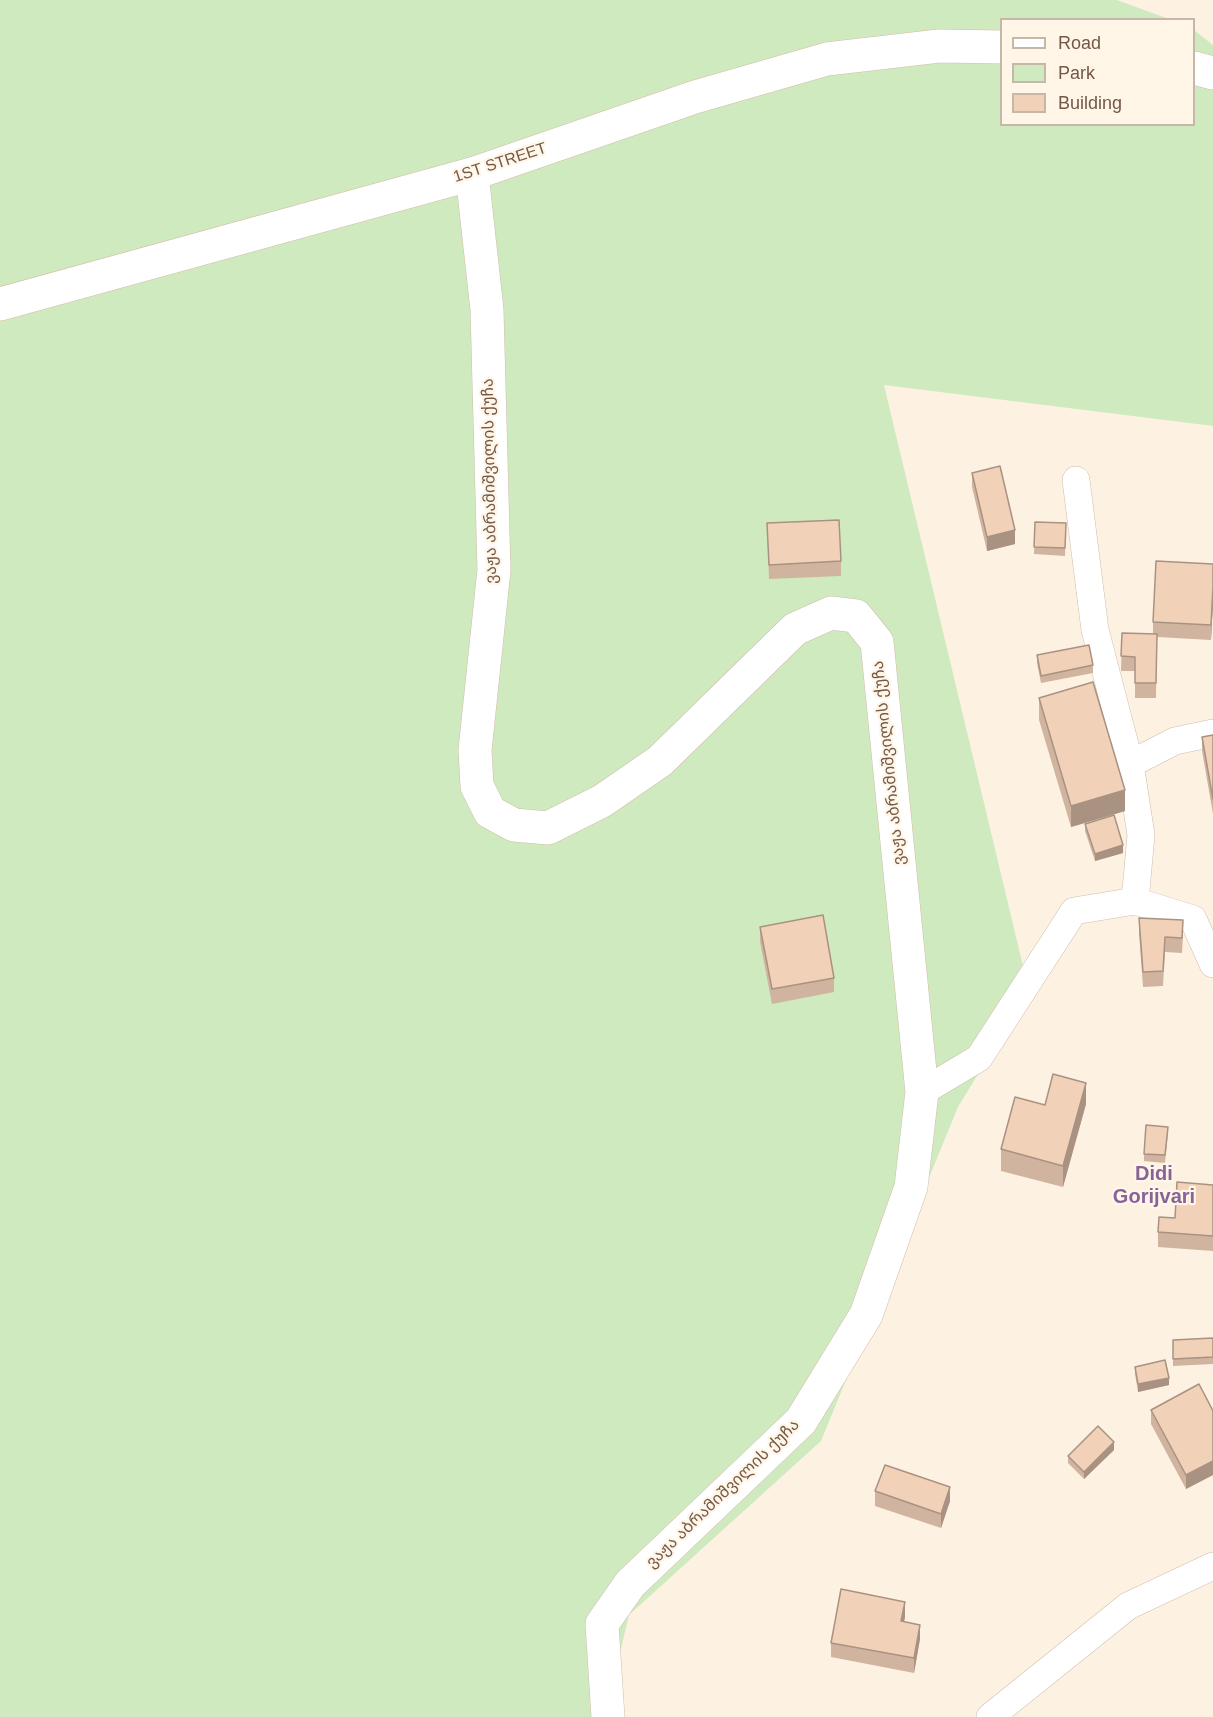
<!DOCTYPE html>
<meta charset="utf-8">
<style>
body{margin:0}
#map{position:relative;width:1213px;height:1717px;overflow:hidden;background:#fdf2e2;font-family:Helvetica,sans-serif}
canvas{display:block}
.legend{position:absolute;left:1000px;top:18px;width:195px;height:108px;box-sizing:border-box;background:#fff6e8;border:2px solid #c7b7a8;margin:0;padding:8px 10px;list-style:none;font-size:18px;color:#745848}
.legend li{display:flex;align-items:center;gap:12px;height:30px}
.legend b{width:30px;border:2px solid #c7b7a8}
</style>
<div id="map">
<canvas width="1213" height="1717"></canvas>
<ul class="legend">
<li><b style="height:8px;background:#fff"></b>Road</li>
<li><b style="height:16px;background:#d0eac0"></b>Park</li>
<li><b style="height:16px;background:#f2d1b9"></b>Building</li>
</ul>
</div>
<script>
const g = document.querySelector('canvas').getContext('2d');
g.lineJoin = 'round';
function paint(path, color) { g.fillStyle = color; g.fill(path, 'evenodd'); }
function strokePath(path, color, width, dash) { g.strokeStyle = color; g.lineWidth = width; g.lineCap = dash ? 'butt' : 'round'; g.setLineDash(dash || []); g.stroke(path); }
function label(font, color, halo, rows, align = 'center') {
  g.font = font + ' Helvetica,"Noto Sans Georgian",sans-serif'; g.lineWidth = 4.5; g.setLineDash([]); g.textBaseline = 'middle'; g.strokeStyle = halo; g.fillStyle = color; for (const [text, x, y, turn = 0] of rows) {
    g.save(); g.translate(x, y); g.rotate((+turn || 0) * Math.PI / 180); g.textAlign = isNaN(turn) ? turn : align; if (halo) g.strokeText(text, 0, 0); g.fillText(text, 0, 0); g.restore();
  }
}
paint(new Path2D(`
 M0,0H1117L1169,19L1002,20V124H1194V30L1213,45V426L884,385L1029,991L958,1107L821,1441L629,1615L605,1717H0Z`), '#d0eac0');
const minor = new Path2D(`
 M1130,764L1175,741L1213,733
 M1135,901L1193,919L1213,964
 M922,1092L979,1058L1074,911L1135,901L1141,835L1130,764L1095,630L1076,480
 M990,1717L1128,1606L1213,1566`);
const tertiary = new Path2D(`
 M472,174L487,310L494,570L475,750L477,786L490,812L514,825L548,828L602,801L660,761L795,629L831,613L856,616L877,642L922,1092L911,1187L866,1315L801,1421L630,1584L602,1624L608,1717`);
const secondary = new Path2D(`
 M1194,68L1213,73
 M0,304L472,174L695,97L827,59L939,46L1002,47`);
strokePath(minor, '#d0bcab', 28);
strokePath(tertiary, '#d0bcab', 34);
strokePath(secondary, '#d3bca8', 34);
strokePath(minor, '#fff', 27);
strokePath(tertiary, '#fff', 33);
strokePath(secondary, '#fff', 33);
paint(new Path2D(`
 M972,473L1015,544L987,551L972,487Z
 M1035,522L1066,523L1065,556L1034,554Z
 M767,523L841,561V576L769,579Z
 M1213,564V602L1211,640L1157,637L1156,698H1135V671H1121L1122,633L1153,634V622Z
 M1037,655L1093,665V673L1041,683L1037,663Z
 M1039,698L1125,811L1071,827L1039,720Z
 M1213,735V814L1202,751V737Z
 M1085,824L1123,853L1095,861L1085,831Z
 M1139,918L1183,935L1182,953L1165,952L1163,986L1143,987L1139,933Z
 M760,927L834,978V992L772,1004L760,942Z
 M1086,1104L1063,1187L1001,1171V1149Z
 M1168,1134L1165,1163L1144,1161V1154Z
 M1213,1185V1251L1158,1247V1232Z
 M1213,1338V1364L1173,1366V1340Z
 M1135,1367L1169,1385L1138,1392L1135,1374Z
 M1151,1410L1213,1411V1475L1186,1489L1151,1424Z
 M1114,1450L1084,1479L1068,1463V1456Z
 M875,1491L950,1501L941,1528L875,1506Z
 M905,1617L904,1621L920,1639L914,1673L831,1657V1643Z`), '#d0b49f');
paint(new Path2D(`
 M1015,530V544L987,551V537Z
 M1213,587V602L1211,640V625Z
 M1125,790V811L1071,827V806Z
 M1123,845V853L1095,861V854Z
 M1086,1083V1104L1063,1187V1166Z
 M1169,1378V1385L1138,1392V1384Z
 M1114,1442V1450L1084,1479V1472Z
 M1213,1461V1475L1186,1489V1475Z
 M950,1487V1501L941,1528V1514Z
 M905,1602V1617L901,1636V1621Z
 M920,1625V1639L914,1673V1658Z`), '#a99282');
const building = new Path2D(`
 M1000,466L1015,530L987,537L972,473Z
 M839,520L841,561L769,565L767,523Z
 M1035,522L1066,523L1065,548L1034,547Z
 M1156,561L1213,564V587L1211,625L1153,622Z
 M1122,633L1157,634L1156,683H1135V657L1121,656Z
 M1089,645L1093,665L1041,676L1037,655Z
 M1093,682L1125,790L1071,806L1039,698Z
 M1213,735V799L1202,737Z
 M1114,815L1123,845L1095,854L1085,824Z
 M823,915L834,978L772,989L760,927Z
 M1139,918L1183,920L1182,938L1165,937L1163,971L1143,972Z
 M1053,1074L1086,1083L1063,1166L1001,1149L1015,1097L1045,1105Z
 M1146,1125L1168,1127L1165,1155L1144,1154Z
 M1177,1182L1213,1185V1236L1158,1232L1159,1217L1175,1218Z
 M1213,1338V1357L1173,1359V1340Z
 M1165,1360L1169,1378L1138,1384L1135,1367Z
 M1199,1384L1213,1411V1461L1186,1475L1151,1410Z
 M1098,1426L1114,1442L1084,1472L1068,1456Z
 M885,1465L950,1487L941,1514L875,1491Z
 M841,1589L905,1602L901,1621L920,1625L914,1658L831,1643Z`);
paint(building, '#f2d1b9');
strokePath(building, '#a99282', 1.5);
label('16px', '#745848', '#fff6e8', [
 ["1ST STREET",500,163,-18],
 ["ვაჟა აბრამიშვილის ქუჩა",490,481,-91],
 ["ვაჟა აბრამიშვილის ქუჩა",889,763,-96],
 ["ვაჟა აბრამიშვილის ქუჩა",723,1494,-44]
]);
label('bold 20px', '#876398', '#fff6e8', [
 ["Didi",1154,1174],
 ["Gorijvari",1154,1197]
]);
</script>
